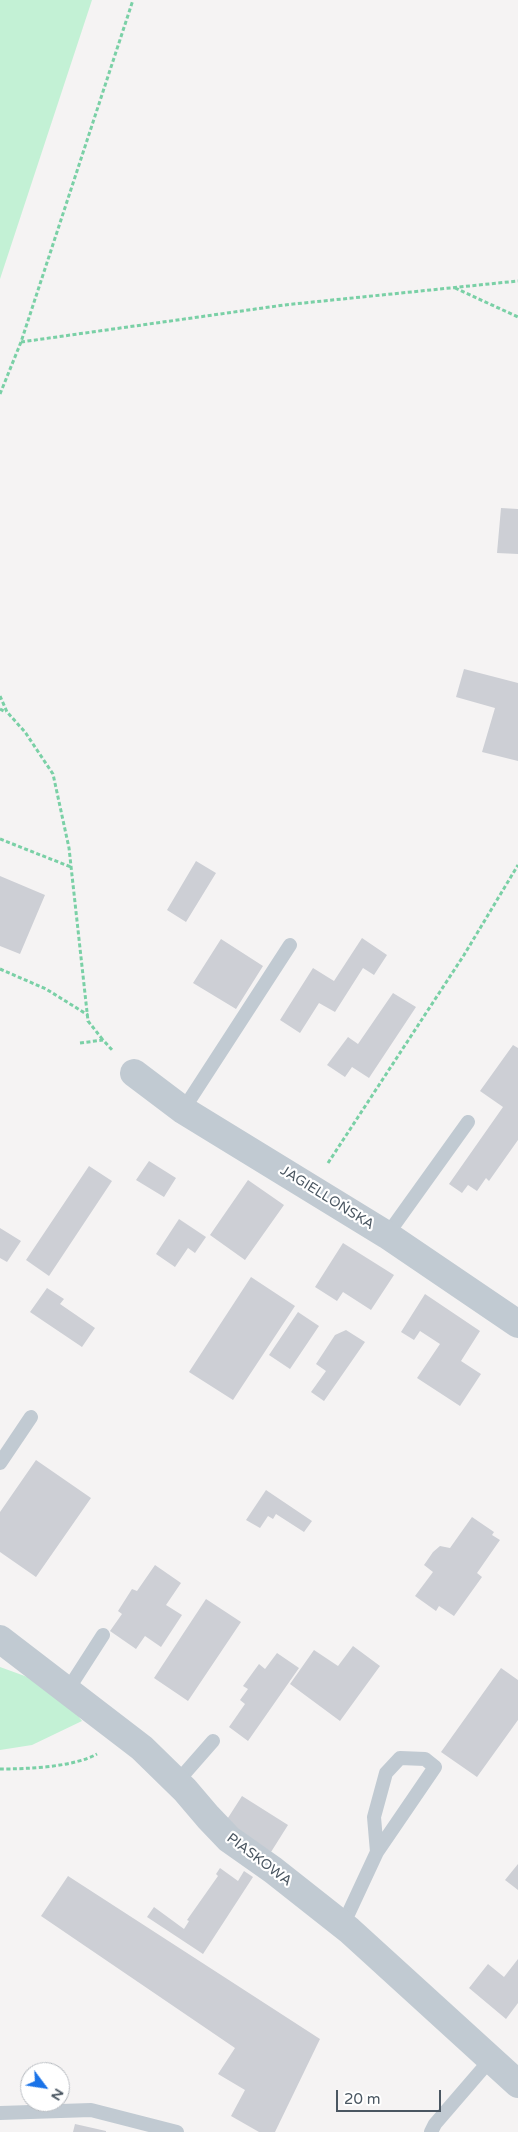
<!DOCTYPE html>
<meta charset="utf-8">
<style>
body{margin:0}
#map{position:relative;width:518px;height:2132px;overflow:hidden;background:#f5f3f3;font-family:"Varela Round",sans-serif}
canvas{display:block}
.north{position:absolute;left:20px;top:2062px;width:50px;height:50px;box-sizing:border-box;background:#fff;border:1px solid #b7bbc0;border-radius:50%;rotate:121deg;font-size:14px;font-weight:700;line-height:20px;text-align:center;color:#4a5661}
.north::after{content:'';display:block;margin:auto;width:18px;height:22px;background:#1a73e8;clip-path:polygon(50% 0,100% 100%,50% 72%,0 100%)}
.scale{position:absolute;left:336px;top:2090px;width:105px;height:22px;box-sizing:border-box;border:2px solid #4a5661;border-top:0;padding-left:6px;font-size:15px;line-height:18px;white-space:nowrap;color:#4a5661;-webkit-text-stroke:4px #fff;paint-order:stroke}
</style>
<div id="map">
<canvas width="518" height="2132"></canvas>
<div class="north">N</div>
<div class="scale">20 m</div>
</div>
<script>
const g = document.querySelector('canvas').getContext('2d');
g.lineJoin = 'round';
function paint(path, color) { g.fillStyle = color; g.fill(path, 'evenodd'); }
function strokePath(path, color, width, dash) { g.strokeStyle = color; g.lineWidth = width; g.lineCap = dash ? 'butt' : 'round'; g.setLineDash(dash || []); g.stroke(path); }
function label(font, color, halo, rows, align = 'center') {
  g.font = font + ' "Varela Round",sans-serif'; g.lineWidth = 4.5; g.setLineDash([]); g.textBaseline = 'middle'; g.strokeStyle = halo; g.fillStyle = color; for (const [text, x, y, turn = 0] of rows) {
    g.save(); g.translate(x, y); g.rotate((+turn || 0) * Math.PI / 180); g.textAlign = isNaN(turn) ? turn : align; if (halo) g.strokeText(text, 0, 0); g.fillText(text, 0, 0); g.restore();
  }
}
paint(new Path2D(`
 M0,0H92L0,279Z
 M0,1667L55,1687L82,1721L32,1745L0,1750Z`), '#c3f1d5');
paint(new Path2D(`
 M501,508L518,509V554L497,553Z
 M464,669L518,683V761L482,752L495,708L456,697Z
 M196,861L216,873L186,922L167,910Z
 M0,876L45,895L20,954L0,946Z
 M362,938L387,955L374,975L363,968L335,1012L319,1003L300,1033L280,1020L313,968L334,981Z
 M221,939L263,966L236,1009L193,983Z
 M393,993L416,1007L369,1078L352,1067L345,1077L327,1065L348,1037L358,1044Z
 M513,1045L518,1048V1140L489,1181L486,1178L477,1191L468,1185L462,1193L449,1184L503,1107L480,1091Z
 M149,1161L176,1178L164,1197L136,1180Z
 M89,1166L112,1181L49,1276L26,1260Z
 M248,1180L284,1205L245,1260L210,1235Z
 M179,1219L206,1237L195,1253L188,1248L175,1267L156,1254Z
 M0,1228L21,1241L7,1262L0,1258Z
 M343,1243L394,1275L371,1310L343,1292L337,1301L315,1287Z
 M251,1277L295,1306L233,1400L189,1372Z
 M47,1288L64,1299L60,1304L95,1328L82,1347L30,1312Z
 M425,1294L480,1331L461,1361L481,1374L460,1406L417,1378L440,1344L420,1331L414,1340L401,1332Z
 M298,1312L319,1326L290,1369L269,1355Z
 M346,1330L365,1342L324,1401L311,1392L326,1371L316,1364L335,1335Z
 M36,1460L91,1498L36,1577L0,1552V1512Z
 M266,1490L312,1521L304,1532L276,1514L273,1519L268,1516L260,1528L246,1520Z
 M472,1517L494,1532L492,1535L500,1540L477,1573L482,1577L454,1616L439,1606L436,1611L415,1596L433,1572L424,1565L433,1552L440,1546L450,1548Z
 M155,1565L181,1583L166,1605L182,1615L161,1647L145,1636L136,1649L110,1631L122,1614L118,1611L132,1589L137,1591Z
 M206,1599L241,1622L188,1701L154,1678Z
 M353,1646L380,1666L340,1721L290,1684L314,1650L338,1666Z
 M277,1653L299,1668L248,1741L229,1727L245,1704L240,1700L248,1689L243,1686L259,1664L265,1669Z
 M501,1668L518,1680V1720L477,1777L441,1752Z
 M242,1796L288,1825L271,1852L226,1821Z
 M518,1864V1890L505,1880Z
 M220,1868L238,1881L244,1871L253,1877L203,1954L147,1917L154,1907L184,1929L189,1921L187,1920L218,1876L216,1874Z
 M68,1876L320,2039L275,2132H259L231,2116L245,2090L218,2074L235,2048L41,1916Z
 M518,1959V2003L506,2019L469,1988L488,1964L504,1977Z
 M75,2124L106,2131V2132H73Z`), '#cdcfd5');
strokePath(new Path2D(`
 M455,288L518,317
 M21,342L284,305L518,281
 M0,394L21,342L133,0
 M0,696L7,712L25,732L53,774L69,848L88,1021L103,1040
 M0,709L6,712
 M0,839L71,867
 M0,969L46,989L88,1015
 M80,1043L103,1040L113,1051
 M328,1163L464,955L518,865
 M0,1769C27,1769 74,1767 97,1754`), '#7ad0a6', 3, [4, 2.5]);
strokePath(new Path2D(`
 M183,1110L290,945
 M387,1235L468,1122
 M0,1463L31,1417
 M67,1691L103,1635
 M177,1782L213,1741
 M343,1925L377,1852L374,1817L386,1773L400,1758L425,1759L435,1767L377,1852
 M0,2113L91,2110L177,2132
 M431,2132L435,2124L491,2059`), '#c1cad2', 14);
strokePath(new Path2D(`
 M134,1073L183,1110L387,1235L518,1324
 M0,1639L142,1748L185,1790L208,1817L229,1839L273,1870L349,1930L518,2084`), '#c1cad2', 28);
label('14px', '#4a5661', '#fff', [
 ["JAGIELLOŃSKA",327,1198,32],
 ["PIASKOWA",259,1860,37]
]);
</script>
